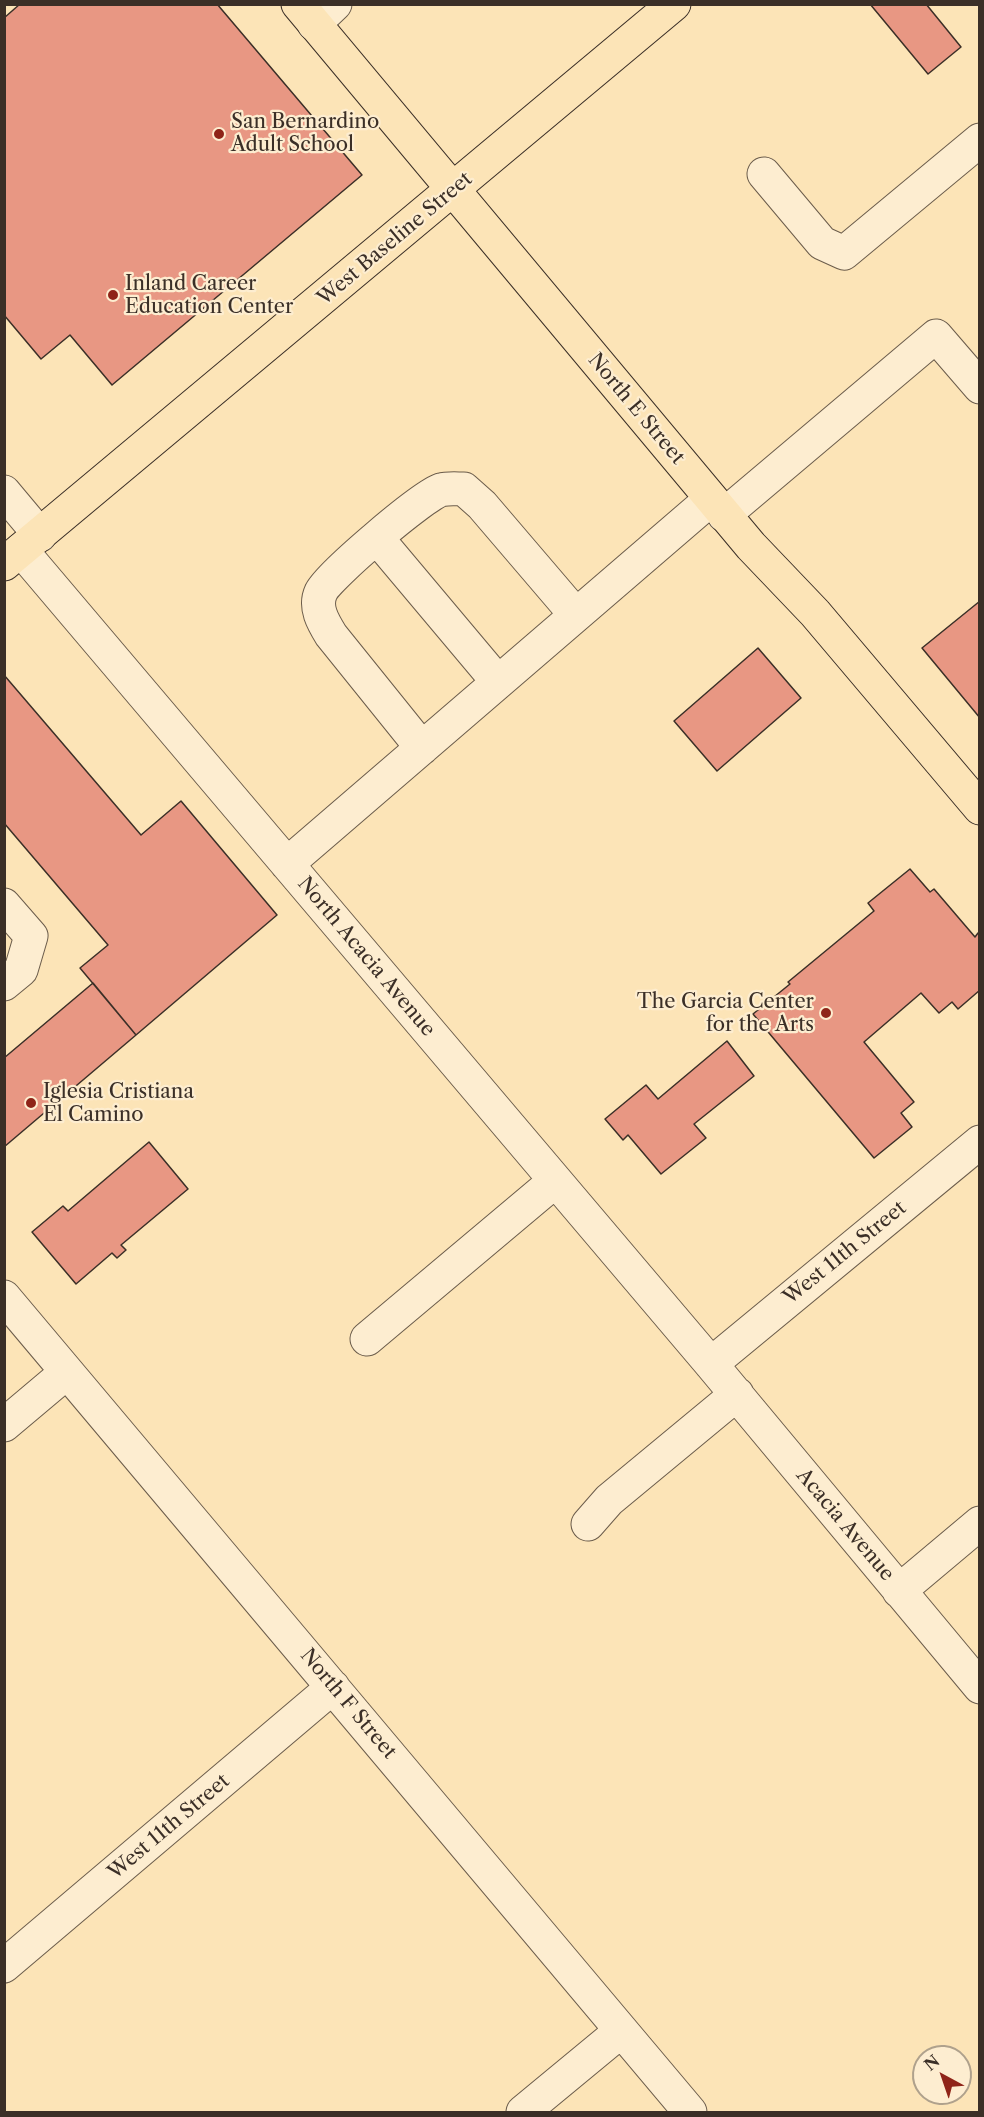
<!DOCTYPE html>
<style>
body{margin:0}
#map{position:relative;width:984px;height:2117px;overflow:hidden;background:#fce4b7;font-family:"Libre Caslon Text",serif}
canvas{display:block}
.frame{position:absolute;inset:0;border:6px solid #3b2f27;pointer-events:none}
.north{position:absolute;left:912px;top:2045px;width:60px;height:60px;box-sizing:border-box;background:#fdedd0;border:2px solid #afa18c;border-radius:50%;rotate:320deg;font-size:16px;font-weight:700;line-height:24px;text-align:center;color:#3b2f27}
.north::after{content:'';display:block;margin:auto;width:21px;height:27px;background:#8f2418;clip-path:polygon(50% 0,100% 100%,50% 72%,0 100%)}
</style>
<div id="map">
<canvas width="984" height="2117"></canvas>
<div class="frame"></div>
<div class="north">N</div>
</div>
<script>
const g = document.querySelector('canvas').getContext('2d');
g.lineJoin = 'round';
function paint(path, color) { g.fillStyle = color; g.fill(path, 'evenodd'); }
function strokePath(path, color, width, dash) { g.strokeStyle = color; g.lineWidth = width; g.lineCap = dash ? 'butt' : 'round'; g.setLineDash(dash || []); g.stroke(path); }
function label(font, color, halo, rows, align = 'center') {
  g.font = font + ' "Libre Caslon Text",serif'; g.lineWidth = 4.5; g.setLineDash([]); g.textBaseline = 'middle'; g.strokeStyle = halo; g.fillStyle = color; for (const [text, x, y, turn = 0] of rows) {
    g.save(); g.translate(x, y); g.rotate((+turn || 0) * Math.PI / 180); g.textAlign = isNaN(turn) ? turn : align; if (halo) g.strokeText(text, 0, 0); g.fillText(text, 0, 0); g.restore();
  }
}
const building = new Path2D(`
 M20,4H217L362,175L112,385L70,335L41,359L4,315V18Z
 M870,4H926L961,47L928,74Z
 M980,601V718L922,648Z
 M758,648L801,698L717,771L674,721Z
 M4,675L141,835L181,801L277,915L136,1035L80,968L108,945L4,823Z
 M910,869L930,892L934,889L975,937L978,933L980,934V990L958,1009L952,1002L939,1013L921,993L864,1042L914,1102L901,1113L912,1127L874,1158L753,1014L790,984L788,982L874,911L868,903Z
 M93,983L136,1035L4,1147V1058Z
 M727,1041L754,1076L694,1124L706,1138L661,1174L628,1135L623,1140L605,1119L646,1085L658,1099Z
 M149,1142L188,1189L121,1245L126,1250L117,1258L112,1253L76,1284L32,1232L63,1206L68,1211Z`);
paint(building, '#e89783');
strokePath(building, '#3b2f27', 1.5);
const minor = new Path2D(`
 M314,24L335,4
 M764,174L822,243L844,253L980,140
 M4,492L40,535
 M724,515L936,336L980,387
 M377,538L498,682
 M21,550L711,1364L980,1687
 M422,748L331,635C323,622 314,607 321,592C327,577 426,493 441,490C448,488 457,489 464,489L482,505L576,615
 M287,864L711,499
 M4,905L31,936L21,970L4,984
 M4,1297L690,2112
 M367,1339L555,1181
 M711,1364L980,1142
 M4,1425L67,1372
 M588,1524L609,1500L737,1394
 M899,1591L980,1523
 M4,1966L333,1687
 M523,2112L621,2031`);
const major = new Path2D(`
 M298,4L751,546L815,613L980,808
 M4,564L674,4`);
strokePath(minor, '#6b5c4b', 35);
strokePath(major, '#3b2f27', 35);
strokePath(minor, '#fdedd0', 33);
strokePath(major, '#fce4b7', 33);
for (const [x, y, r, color] of [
 [219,134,6,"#8f2418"],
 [113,295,6,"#8f2418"],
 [826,1013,6,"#8f2418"],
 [31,1103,6,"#8f2418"]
]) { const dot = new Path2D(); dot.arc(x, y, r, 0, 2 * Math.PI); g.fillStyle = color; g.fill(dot); strokePath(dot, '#fdedd0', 2); }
label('20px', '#3b2f27', '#fdedd0', [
 ["San Bernardino",231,122],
 ["Adult School",231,145],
 ["Inland Career",125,284],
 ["Education Center",125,307],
 ["The Garcia Center",814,1002,"right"],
 ["for the Arts",814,1025,"right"],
 ["Iglesia Cristiana",43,1092],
 ["El Camino",43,1115]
], 'left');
label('20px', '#3b2f27', '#fdedd0', [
 ["West Baseline Street",395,239,-40],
 ["North E Street",636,409,50],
 ["North Acacia Avenue",366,957,50],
 ["West 11th Street",845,1253,-39],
 ["Acacia Avenue",845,1525,50],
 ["North F Street",348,1704,50],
 ["West 11th Street",169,1827,-40]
]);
</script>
